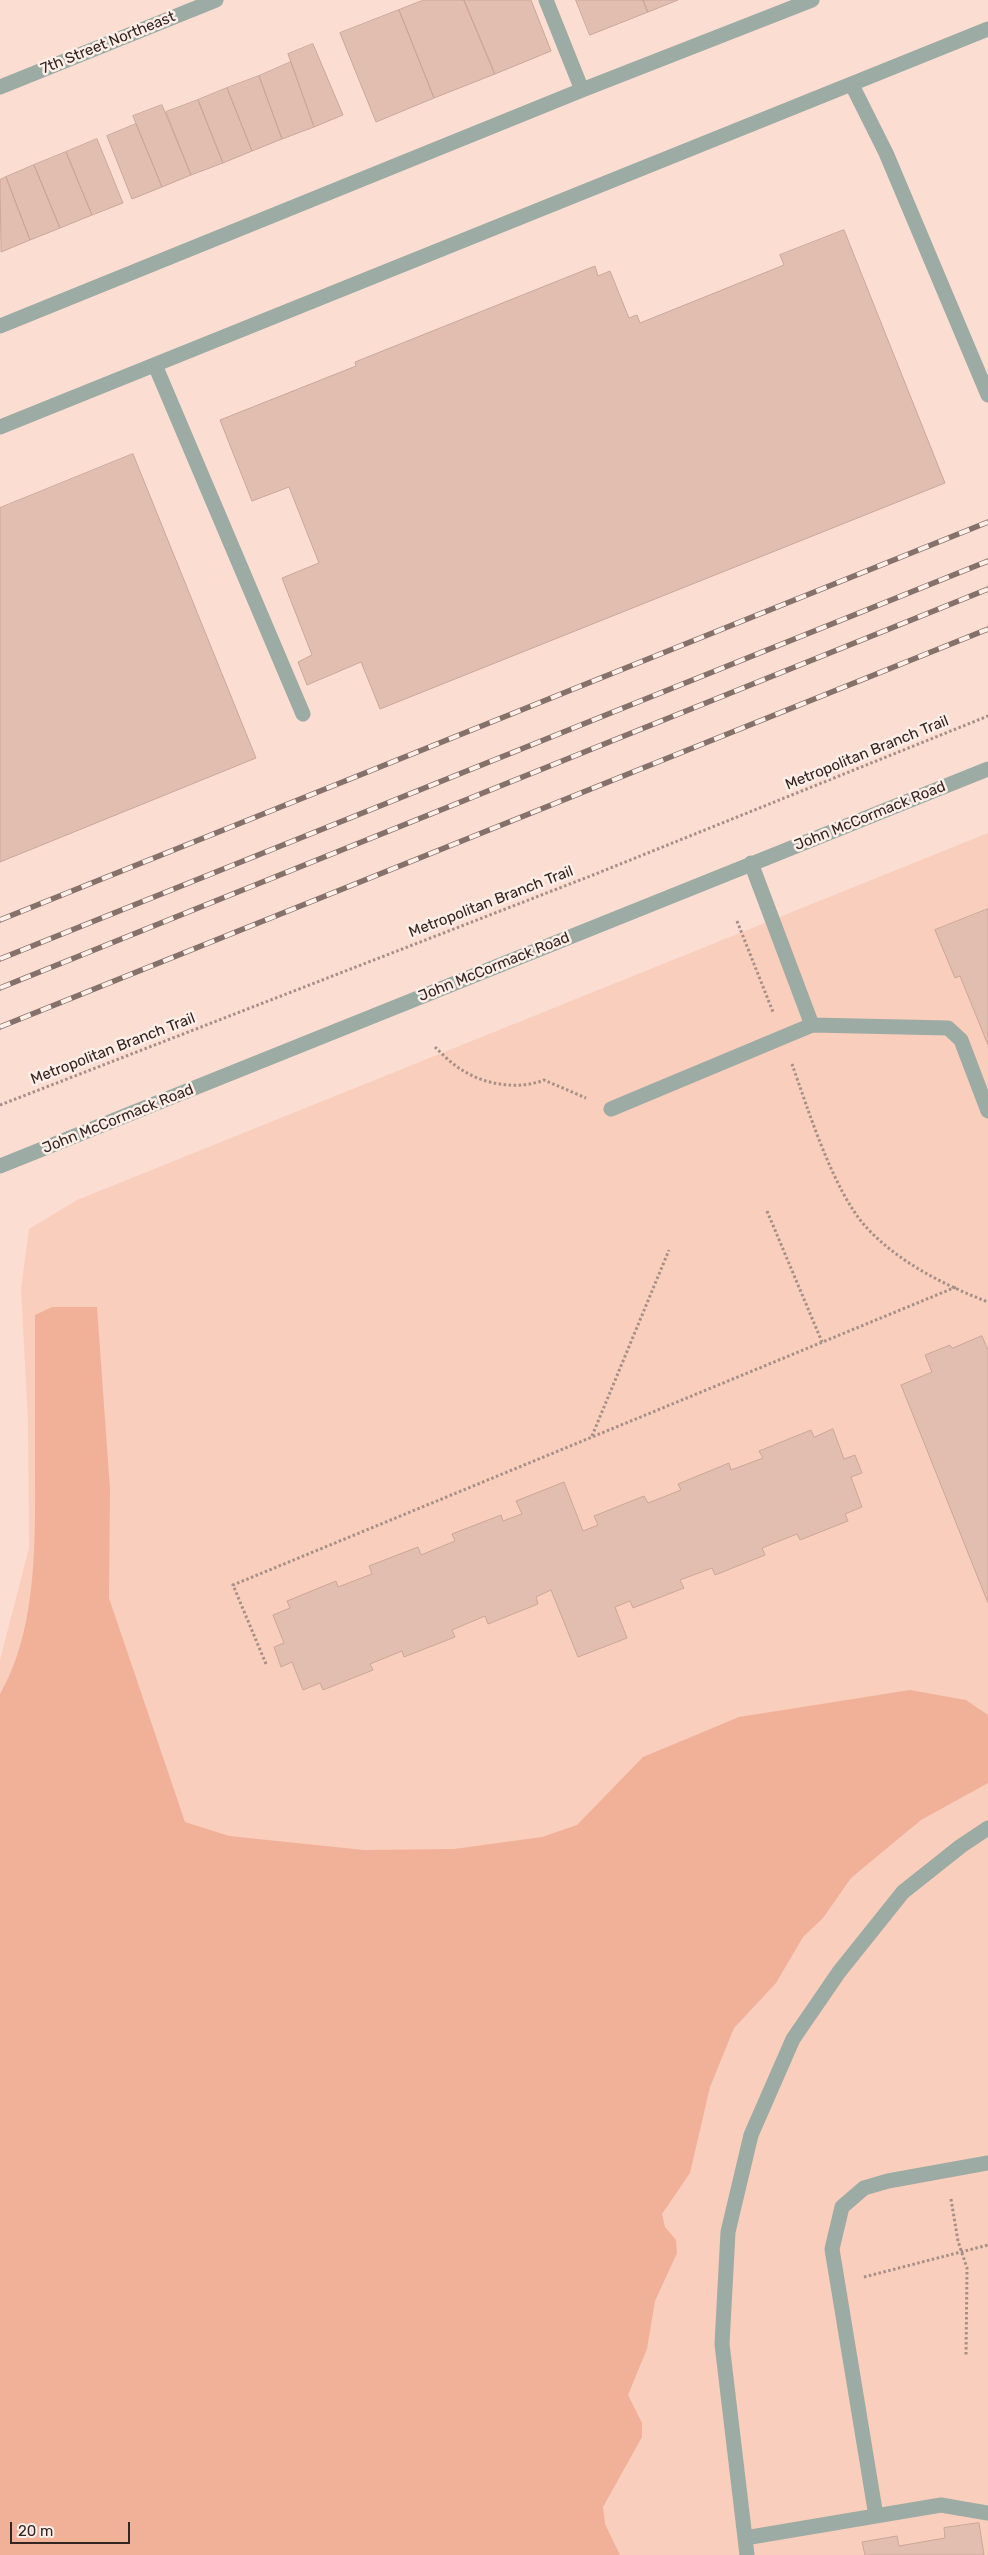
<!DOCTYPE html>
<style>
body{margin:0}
#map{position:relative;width:988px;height:2555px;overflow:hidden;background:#fbddd2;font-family:Rubik,sans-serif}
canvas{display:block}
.scale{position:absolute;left:10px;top:2522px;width:120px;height:22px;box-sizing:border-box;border:2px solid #332520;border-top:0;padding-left:6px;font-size:15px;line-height:18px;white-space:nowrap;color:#332520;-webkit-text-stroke:4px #fdeee8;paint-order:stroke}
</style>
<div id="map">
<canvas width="988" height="2555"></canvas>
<div class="scale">20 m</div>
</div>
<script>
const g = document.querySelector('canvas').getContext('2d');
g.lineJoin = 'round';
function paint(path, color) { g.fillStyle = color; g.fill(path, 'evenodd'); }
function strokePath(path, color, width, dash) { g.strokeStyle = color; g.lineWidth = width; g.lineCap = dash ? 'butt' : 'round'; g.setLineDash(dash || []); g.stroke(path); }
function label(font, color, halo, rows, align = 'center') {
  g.font = font + ' Rubik,sans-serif'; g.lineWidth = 5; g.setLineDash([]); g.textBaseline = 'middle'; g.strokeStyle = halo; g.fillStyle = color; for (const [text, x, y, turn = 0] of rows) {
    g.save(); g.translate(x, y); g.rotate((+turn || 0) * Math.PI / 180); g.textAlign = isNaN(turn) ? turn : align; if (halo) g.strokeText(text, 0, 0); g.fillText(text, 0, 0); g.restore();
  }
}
paint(new Path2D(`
 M988,833V2555H0V1660L29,1548L28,1422L21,1289L29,1229L77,1200Z`), '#facebd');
paint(new Path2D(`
 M52,1307H97L110,1489L109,1598L185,1822L229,1836L364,1850L454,1849L542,1837L577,1825L643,1757L739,1717L910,1690L966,1700L988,1715V1783L921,1820L851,1878L823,1918L803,1937L776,1983L734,2028L710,2087L690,2173L662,2214L665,2227L676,2240L677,2253L655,2301L647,2349L628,2395L642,2423V2437L603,2507L605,2524L620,2555H0V1694C39,1627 35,1534 35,1459C35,1411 35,1363 35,1315Z`), '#f0b198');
const building = new Path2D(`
 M424,0H464L495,74L434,98L399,10Z
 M464,0H531L551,51L495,74Z
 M576,0H643L648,12L590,35Z
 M643,0H678L648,12Z
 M399,10L434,98L376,122L340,33Z
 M313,44L343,115L314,127L288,54Z
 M291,62L314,127L282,139L259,76Z
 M259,76L282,139L252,151L227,88Z
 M227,88L252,151L223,163L198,100Z
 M198,100L223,163L191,175L166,112Z
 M162,105L191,175L162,187L133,116Z
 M136,124L162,187L132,199L107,136Z
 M97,139L123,203L92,215L66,152Z
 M66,152L92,215L60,228L34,165Z
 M34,165L60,228L30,240L6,177Z
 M6,177L30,240L1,252L0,180Z
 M844,230L945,483L380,709L361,662L307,685L298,662L312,655L282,578L319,563L289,487L252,501L220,420L356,366L355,362L595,266L598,276L610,271L629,318L637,315L640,323L784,265L780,255Z
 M133,454L256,758L0,862V508Z
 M988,909V1045L960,976L955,978L935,930Z
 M982,1336L988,1350V1603L901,1385L932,1372L925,1355L950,1345L952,1348Z
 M833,1429L844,1459L855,1455L862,1473L851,1477L862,1507L845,1514L848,1521L800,1540L797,1534L762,1548L765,1555L715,1575L712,1568L680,1580L684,1588L633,1608L630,1601L615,1607L627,1638L578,1657L551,1590L536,1597L538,1604L488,1624L485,1616L452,1630L455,1637L404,1657L402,1651L370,1664L373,1670L323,1690L320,1683L303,1690L292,1662L281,1667L274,1647L284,1643L273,1615L290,1608L287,1601L336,1581L338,1587L372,1574L369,1566L418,1547L421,1555L455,1541L452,1534L501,1515L503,1521L522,1514L516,1501L564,1482L583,1531L598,1525L594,1516L644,1496L648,1503L681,1490L678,1484L729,1463L731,1470L763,1458L759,1451L811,1430L814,1437Z
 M979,2523L984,2555H865L862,2542L897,2536L899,2546L945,2538L944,2528Z`);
paint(building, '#e2beb0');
strokePath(building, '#cba79a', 1);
strokePath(new Path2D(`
 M737,921L773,1012
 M435,1047C443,1055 452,1064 462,1070C485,1085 519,1090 544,1080L586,1098
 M792,1064C809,1112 833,1190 866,1227C898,1262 944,1285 988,1302
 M0,1105L593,875L988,716
 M767,1211L822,1342
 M592,1436L669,1250
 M266,1664L233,1585L956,1287
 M951,2199L958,2241L967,2268L966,2356
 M864,2277L988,2245`), '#a68f87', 3, [2.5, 2.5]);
strokePath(new Path2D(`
 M546,0L582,90
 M852,85L886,153L988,395
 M0,87L216,0
 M0,326L582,90L812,0
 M155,365L303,714
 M0,427L988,29
 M751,863L812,1025
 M611,1109L812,1025L948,1028L961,1040L988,1111
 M0,1166L988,769
 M876,2516L832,2249L842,2207L864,2188L888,2181L988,2163
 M745,2538L941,2505L988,2513
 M747,2555L722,2344L728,2232L751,2135L793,2039L839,1972L903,1892L961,1846L988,1828`), '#9caba3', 15);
const rail = new Path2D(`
 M0,920L988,522
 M0,959L988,561
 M0,988L988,589
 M0,1027L988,629`);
strokePath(rail, '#86716a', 5.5);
strokePath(rail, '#fdeee8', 4, [11]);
label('15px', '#332520', '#fdeee8', [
 ["7th Street Northeast",108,43,-22],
 ["Metropolitan Branch Trail",867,753,-22],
 ["John McCormack Road",870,816,-22],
 ["Metropolitan Branch Trail",491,902,-21],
 ["John McCormack Road",494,967,-22],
 ["Metropolitan Branch Trail",113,1049,-21],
 ["John McCormack Road",118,1119,-22]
]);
</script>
